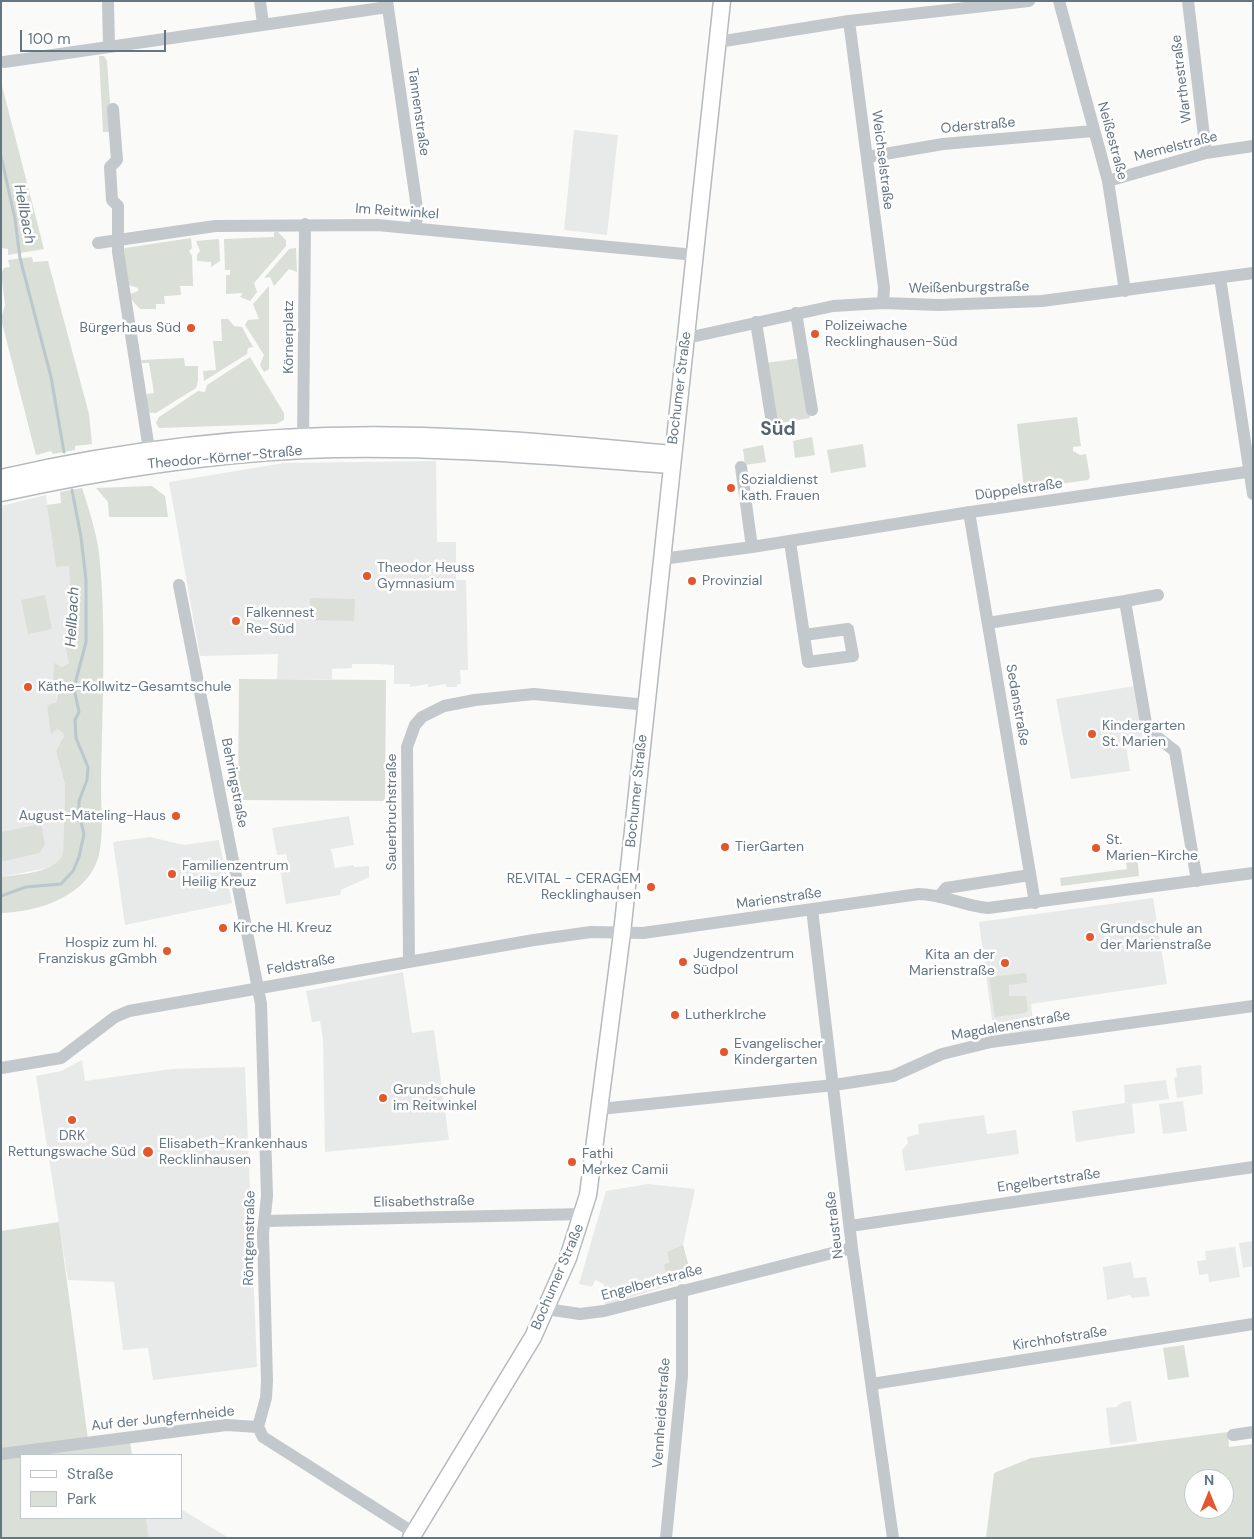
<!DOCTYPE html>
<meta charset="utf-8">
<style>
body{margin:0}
#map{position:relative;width:1254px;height:1539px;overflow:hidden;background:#fafaf8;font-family:"DM Sans",sans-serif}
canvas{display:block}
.frame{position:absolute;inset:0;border:2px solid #657683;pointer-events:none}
.legend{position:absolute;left:20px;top:1454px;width:162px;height:65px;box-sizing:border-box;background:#fff;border:1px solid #c1c8cd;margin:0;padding:6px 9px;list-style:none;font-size:15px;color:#657683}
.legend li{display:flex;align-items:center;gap:10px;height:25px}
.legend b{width:25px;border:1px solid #c1c8cd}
.north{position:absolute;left:1184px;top:1469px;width:50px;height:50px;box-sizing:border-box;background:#fff;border:1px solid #c1c8cd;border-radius:50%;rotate:0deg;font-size:14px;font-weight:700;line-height:20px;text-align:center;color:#657683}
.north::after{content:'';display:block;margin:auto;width:18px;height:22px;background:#e4572e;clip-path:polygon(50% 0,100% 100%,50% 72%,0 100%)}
.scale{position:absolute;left:20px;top:30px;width:146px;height:22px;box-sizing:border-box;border:2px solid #657683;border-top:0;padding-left:6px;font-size:15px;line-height:18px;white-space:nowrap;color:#657683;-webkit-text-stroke:4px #fff;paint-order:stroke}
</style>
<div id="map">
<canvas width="1254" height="1539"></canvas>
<div class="frame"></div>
<ul class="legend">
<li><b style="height:6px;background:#fff"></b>Straße</li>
<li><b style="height:14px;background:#dadfd7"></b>Park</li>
</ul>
<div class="north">N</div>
<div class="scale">100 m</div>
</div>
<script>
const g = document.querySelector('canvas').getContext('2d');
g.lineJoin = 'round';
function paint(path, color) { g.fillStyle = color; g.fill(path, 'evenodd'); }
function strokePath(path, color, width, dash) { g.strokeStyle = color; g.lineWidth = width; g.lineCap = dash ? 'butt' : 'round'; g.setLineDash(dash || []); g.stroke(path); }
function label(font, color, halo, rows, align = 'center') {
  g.font = font + ' "DM Sans",sans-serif'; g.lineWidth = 5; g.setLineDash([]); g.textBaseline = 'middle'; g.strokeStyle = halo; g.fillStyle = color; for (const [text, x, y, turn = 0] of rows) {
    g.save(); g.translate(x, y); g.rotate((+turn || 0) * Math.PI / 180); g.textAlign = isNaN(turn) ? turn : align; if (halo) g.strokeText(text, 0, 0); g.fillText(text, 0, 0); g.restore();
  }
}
paint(new Path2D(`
 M574,130L618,135L607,235L564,230Z
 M436,461L437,542H456V580H466L468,670H460L461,684H457V687H446V684L428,687V684L410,687V684H394V665L378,664H352V668L332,669V679H277L278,654L200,656L169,482L284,463Z
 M46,495L56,567L69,566L70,582L72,627L69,663L62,667L55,664L57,702L47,705L52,732L57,729L63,733L64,736L56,751L65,785L63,854L60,861L52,867L1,877V506Z
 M1135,686L1143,741L1126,744L1130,771L1071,779L1056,699Z
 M349,816L354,845L331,849L335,868L353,865L354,867L369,866V877L341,890L340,895L286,904L280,869L289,867L286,854L277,855L272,828Z
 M150,837L184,845L219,840L232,903L125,925L113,842Z
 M1153,898L1167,984L1031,1004L1034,1030L994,1035L979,922Z
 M403,972L412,1033L434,1030L449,1140L325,1152L323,1039L320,1021L312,1022L306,991Z
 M82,1060L85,1081L172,1069L245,1067L257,1367L153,1380L148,1348L123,1350L114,1282L68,1280L36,1076L61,1071Z
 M1201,1065L1203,1094L1177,1098L1174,1078L1177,1077L1176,1068Z
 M1166,1080L1169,1099L1132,1104L1135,1133L1076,1142L1072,1111L1125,1103L1124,1085Z
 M1183,1101L1187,1131L1163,1134L1159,1104Z
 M984,1115L987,1134L1016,1130L1019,1154L905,1171L902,1150L908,1143L907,1137L919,1134L918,1124Z
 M648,1184L695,1189L683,1245L692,1278L604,1306L607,1296L601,1294L604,1284L595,1280L592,1287L579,1284L606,1191Z
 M1253,1241V1266L1243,1268L1239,1243Z
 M1235,1247L1240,1277L1209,1282L1208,1274L1199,1275L1197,1261L1206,1260L1205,1251Z
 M1131,1262L1134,1278L1146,1277L1150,1296L1132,1298L1130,1295L1107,1300L1103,1267Z
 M1131,1401L1137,1441L1110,1445L1106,1408L1116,1407L1123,1402Z
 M181,1509L189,1514L229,1538H149L146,1518H181Z`), '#e8e9e9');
paint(new Path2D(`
 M99,56H104L107,61L112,132H103Z
 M1,82L44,249L8,255V249L1,248Z
 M274,232H278L286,240V246L254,283L257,292L250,301L240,297L243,293L226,294V275H230V270H225L224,239L274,237Z
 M191,238L192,248L189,251L192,256L193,286H180L181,295L164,296L165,304H156V309H140L131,299L130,294L138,291V288L129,285L123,251L125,248Z
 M219,239L220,261L211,267V262L197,261V255L200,251L196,241Z
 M296,248L297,272L289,269L274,286L270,277L264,278L289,249Z
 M32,257L33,262L48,261L89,414L92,444L75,446V450L53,454L51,451L36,455L1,319L5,305L1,273L4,268L10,267L8,260Z
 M269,286V369L264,372L260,365L264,355L245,325L248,320L259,319L253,304Z
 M221,319H228L234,326L242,327L253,347L248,348L247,354L204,381L203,371L216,370L213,341H222Z
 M250,357L284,413V420L276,424L159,428L156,423L159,417L198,391L205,392L207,385Z
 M184,358L185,366H198V381L196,388L156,413H150L147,409V394L154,393L149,363H142L141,360Z
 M801,358L810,418L775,424L766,363Z
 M1077,417L1081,446L1073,447V451L1080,455L1086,454L1090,477L1088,480L1024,489L1017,424Z
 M812,437L815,455L795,458L793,441Z
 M863,444L866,467L831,473L827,450Z
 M763,445L766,462L745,465L743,449Z
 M152,486L165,496L168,517H109L108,502L96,488Z
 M82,488C89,509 96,531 99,553C107,630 102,710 101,788C101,809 105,847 95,866C79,899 35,912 1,913V877C20,874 56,873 63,854L65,785L56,751L64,736L63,733L57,729L51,734L47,705L57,702L58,689L53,685L54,663L62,667L69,663L65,644L72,627L69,566L56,567L47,505L61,503L60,492Z
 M45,595L52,629L28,634L21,600Z
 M310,598L355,599L354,621L310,620Z
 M239,679L386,680L385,801L238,800Z
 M41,824L45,845L39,853L1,862V832Z
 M1137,852L1139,876L1061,886L1060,878L1127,869L1126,862L1134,859Z
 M1026,973L1027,983L1009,985V996H1026L1028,1010L1025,1013L995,1017L989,977Z
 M59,1222L89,1447L130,1442L132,1455H21V1518H146L149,1538H1V1231Z
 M683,1245L692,1278L670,1285L664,1265L670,1262L667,1252Z
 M1184,1345L1189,1377L1168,1380L1163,1348Z
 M1228,1432L1229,1447L1253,1444V1538H986L994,1473L1031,1458ZM1194,1479H1224V1509H1194Z`), '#dadfd7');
strokePath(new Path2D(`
 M1,156L15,219L20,258L51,377L64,452
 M1,896L26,887L61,884L73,871L79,857L84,834L79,813V801L87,780L88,767L76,738L75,720L79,712L74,688L86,642V580L81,537L72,490`), '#bbc7cb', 3);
const major = new Path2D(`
 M1,478C155,442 314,429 472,438C538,441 605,448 672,454
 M1,493C101,471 202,455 304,450C427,445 549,456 671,465
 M411,1538L533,1337L568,1258L588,1195L622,933L722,1`);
strokePath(major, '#b5babe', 19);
strokePath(new Path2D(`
 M108,1L109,47
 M260,1L263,24
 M387,1L417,208L416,228
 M1059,1L1108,181L1125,291
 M1188,1L1206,153
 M849,21L884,288L883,303
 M718,42L849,21L1029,1
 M4,62L388,7
 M113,109L117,160L110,167L112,200L118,206V252L148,443
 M867,157L943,144L1093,131
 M1108,181L1206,153L1253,146
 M98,243L215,226L377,225L695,255
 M1220,278L1253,494
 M796,313L812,410
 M756,322L772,423
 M687,338L833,306L883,303L939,305L1042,301L1253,273
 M303,446L305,224
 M741,467L752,547
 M969,512L1035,903
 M790,542L808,662L853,656L848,629L804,635
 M662,559L752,547L964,513L1253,471
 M179,585L261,1004L267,1196L263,1233L267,1381L266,1398L258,1427
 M1125,601L1158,595
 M988,623L1125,601L1147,729L1175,751L1197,881
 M939,897L946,888L1030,875
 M812,909L852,1248L893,1538
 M409,960L407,747L415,725L422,717L444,706L475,700L534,694L647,705
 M1,1068L61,1058L115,1017L129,1011L534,940L591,932L643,933L919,894C942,894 964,906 988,908L1253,873
 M600,1109L834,1085L893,1076L942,1054L991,1042L1253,1006
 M265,1221L584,1214
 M850,1226L1253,1167
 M546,1309L580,1314L604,1311L852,1248
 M872,1384L1253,1324
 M258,1427L263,1437L414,1533
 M1233,1435L1253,1432
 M1,1454L226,1425L258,1427
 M666,1538L682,1376V1290`), '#c3c8cc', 12);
strokePath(major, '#fff', 16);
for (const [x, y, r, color] of [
 [191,328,5,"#e4572e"],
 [815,334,5,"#e4572e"],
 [731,488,5,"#e4572e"],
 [367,576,5,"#e4572e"],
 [692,581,5,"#e4572e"],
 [236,621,5,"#e4572e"],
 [28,687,5,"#e4572e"],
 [1092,734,5,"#e4572e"],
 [176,816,5,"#e4572e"],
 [725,847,5,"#e4572e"],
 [1096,848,5,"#e4572e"],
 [172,874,5,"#e4572e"],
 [651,887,5,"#e4572e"],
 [223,928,5,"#e4572e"],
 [1090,937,5,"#e4572e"],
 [167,951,5,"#e4572e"],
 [683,962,5,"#e4572e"],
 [1005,963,5,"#e4572e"],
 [675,1015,5,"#e4572e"],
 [724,1052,5,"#e4572e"],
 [383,1098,5,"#e4572e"],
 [72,1120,5,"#e4572e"],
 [148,1152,6,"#e4572e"],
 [572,1162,5,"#e4572e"]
]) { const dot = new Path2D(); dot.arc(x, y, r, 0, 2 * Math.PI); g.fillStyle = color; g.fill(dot); strokePath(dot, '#fff', 2); }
label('14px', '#657683', '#fff', [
 ["Warthestraße",1182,79,-97],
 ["Tannenstraße",418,112,82],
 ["Oderstraße",978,126,-5],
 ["Neißestraße",1112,141,75],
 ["Memelstraße",1176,147,-14],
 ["Weichselstraße",882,160,83],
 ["Im Reitwinkel",397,212,4],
 ["Weißenburgstraße",969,288,-1],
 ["Körnerplatz",289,337,-90],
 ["Bochumer Straße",680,388,-83],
 ["Theodor-Körner-Straße",225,458,-5],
 ["Düppelstraße",1019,490,-8],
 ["Sedanstraße",1017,705,80],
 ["Behringstraße",234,783,79],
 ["Bochumer Straße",637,791,-84],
 ["Sauerbruchstraße",392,812,-90],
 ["Marienstraße",779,899,-8],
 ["Feldstraße",301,965,-10],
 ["Magdalenenstraße",1011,1026,-10],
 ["Engelbertstraße",1049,1181,-8],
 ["Elisabethstraße",424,1202,-1],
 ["Neustraße",835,1225,-97],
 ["Röntgenstraße",250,1238,-89],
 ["Bochumer Straße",558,1277,-67],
 ["Engelbertstraße",652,1283,-15],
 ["Kirchhofstraße",1060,1339,-9],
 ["Vennheidestraße",662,1413,-86],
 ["Auf der Jungfernheide",163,1419,-6]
]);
label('14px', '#657683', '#fff', [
 ["Polizeiwache",825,326],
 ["Recklinghausen-Süd",825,342],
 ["Bürgerhaus Süd",181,328,"right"],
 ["Sozialdienst",741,480],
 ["kath. Frauen",741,496],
 ["Theodor Heuss",377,568],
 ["Gymnasium",377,584],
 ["Provinzial",702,581],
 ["Falkennest",246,613],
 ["Re-Süd",246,629],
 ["Käthe-Kollwitz-Gesamtschule",38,687],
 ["Kindergarten",1102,726],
 ["St. Marien",1102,742],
 ["August-Mäteling-Haus",166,816,"right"],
 ["St.",1106,840],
 ["Marien-Kirche",1106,856],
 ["TierGarten",735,847],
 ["Familienzentrum",182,866],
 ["Heilig Kreuz",182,882],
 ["RE.VITAL - CERAGEM",641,879,"right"],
 ["Recklinghausen",641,895,"right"],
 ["Kirche Hl. Kreuz",233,928],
 ["Grundschule an",1100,929],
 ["der Marienstraße",1100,945],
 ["Hospiz zum hl.",157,943,"right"],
 ["Franziskus gGmbh",157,959,"right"],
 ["Jugendzentrum",693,954],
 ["Südpol",693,970],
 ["Kita an der",995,955,"right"],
 ["Marienstraße",995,971,"right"],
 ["LutherkIrche",685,1015],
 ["Evangelischer",734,1044],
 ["Kindergarten",734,1060],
 ["Grundschule",393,1090],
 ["im Reitwinkel",393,1106],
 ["DRK",72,1136,"center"],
 ["Rettungswache Süd",72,1152,"center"],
 ["Elisabeth-Krankenhaus",159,1144],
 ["Recklinhausen",159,1160],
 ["Fathi",582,1154],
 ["Merkez Camii",582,1170]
], 'left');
label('italic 15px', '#60757c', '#fff', [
 ["Hellbach",24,214,79],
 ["Hellbach",73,617,-87]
]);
label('bold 19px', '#57646e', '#fff', [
 ["Süd",778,430]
]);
</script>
